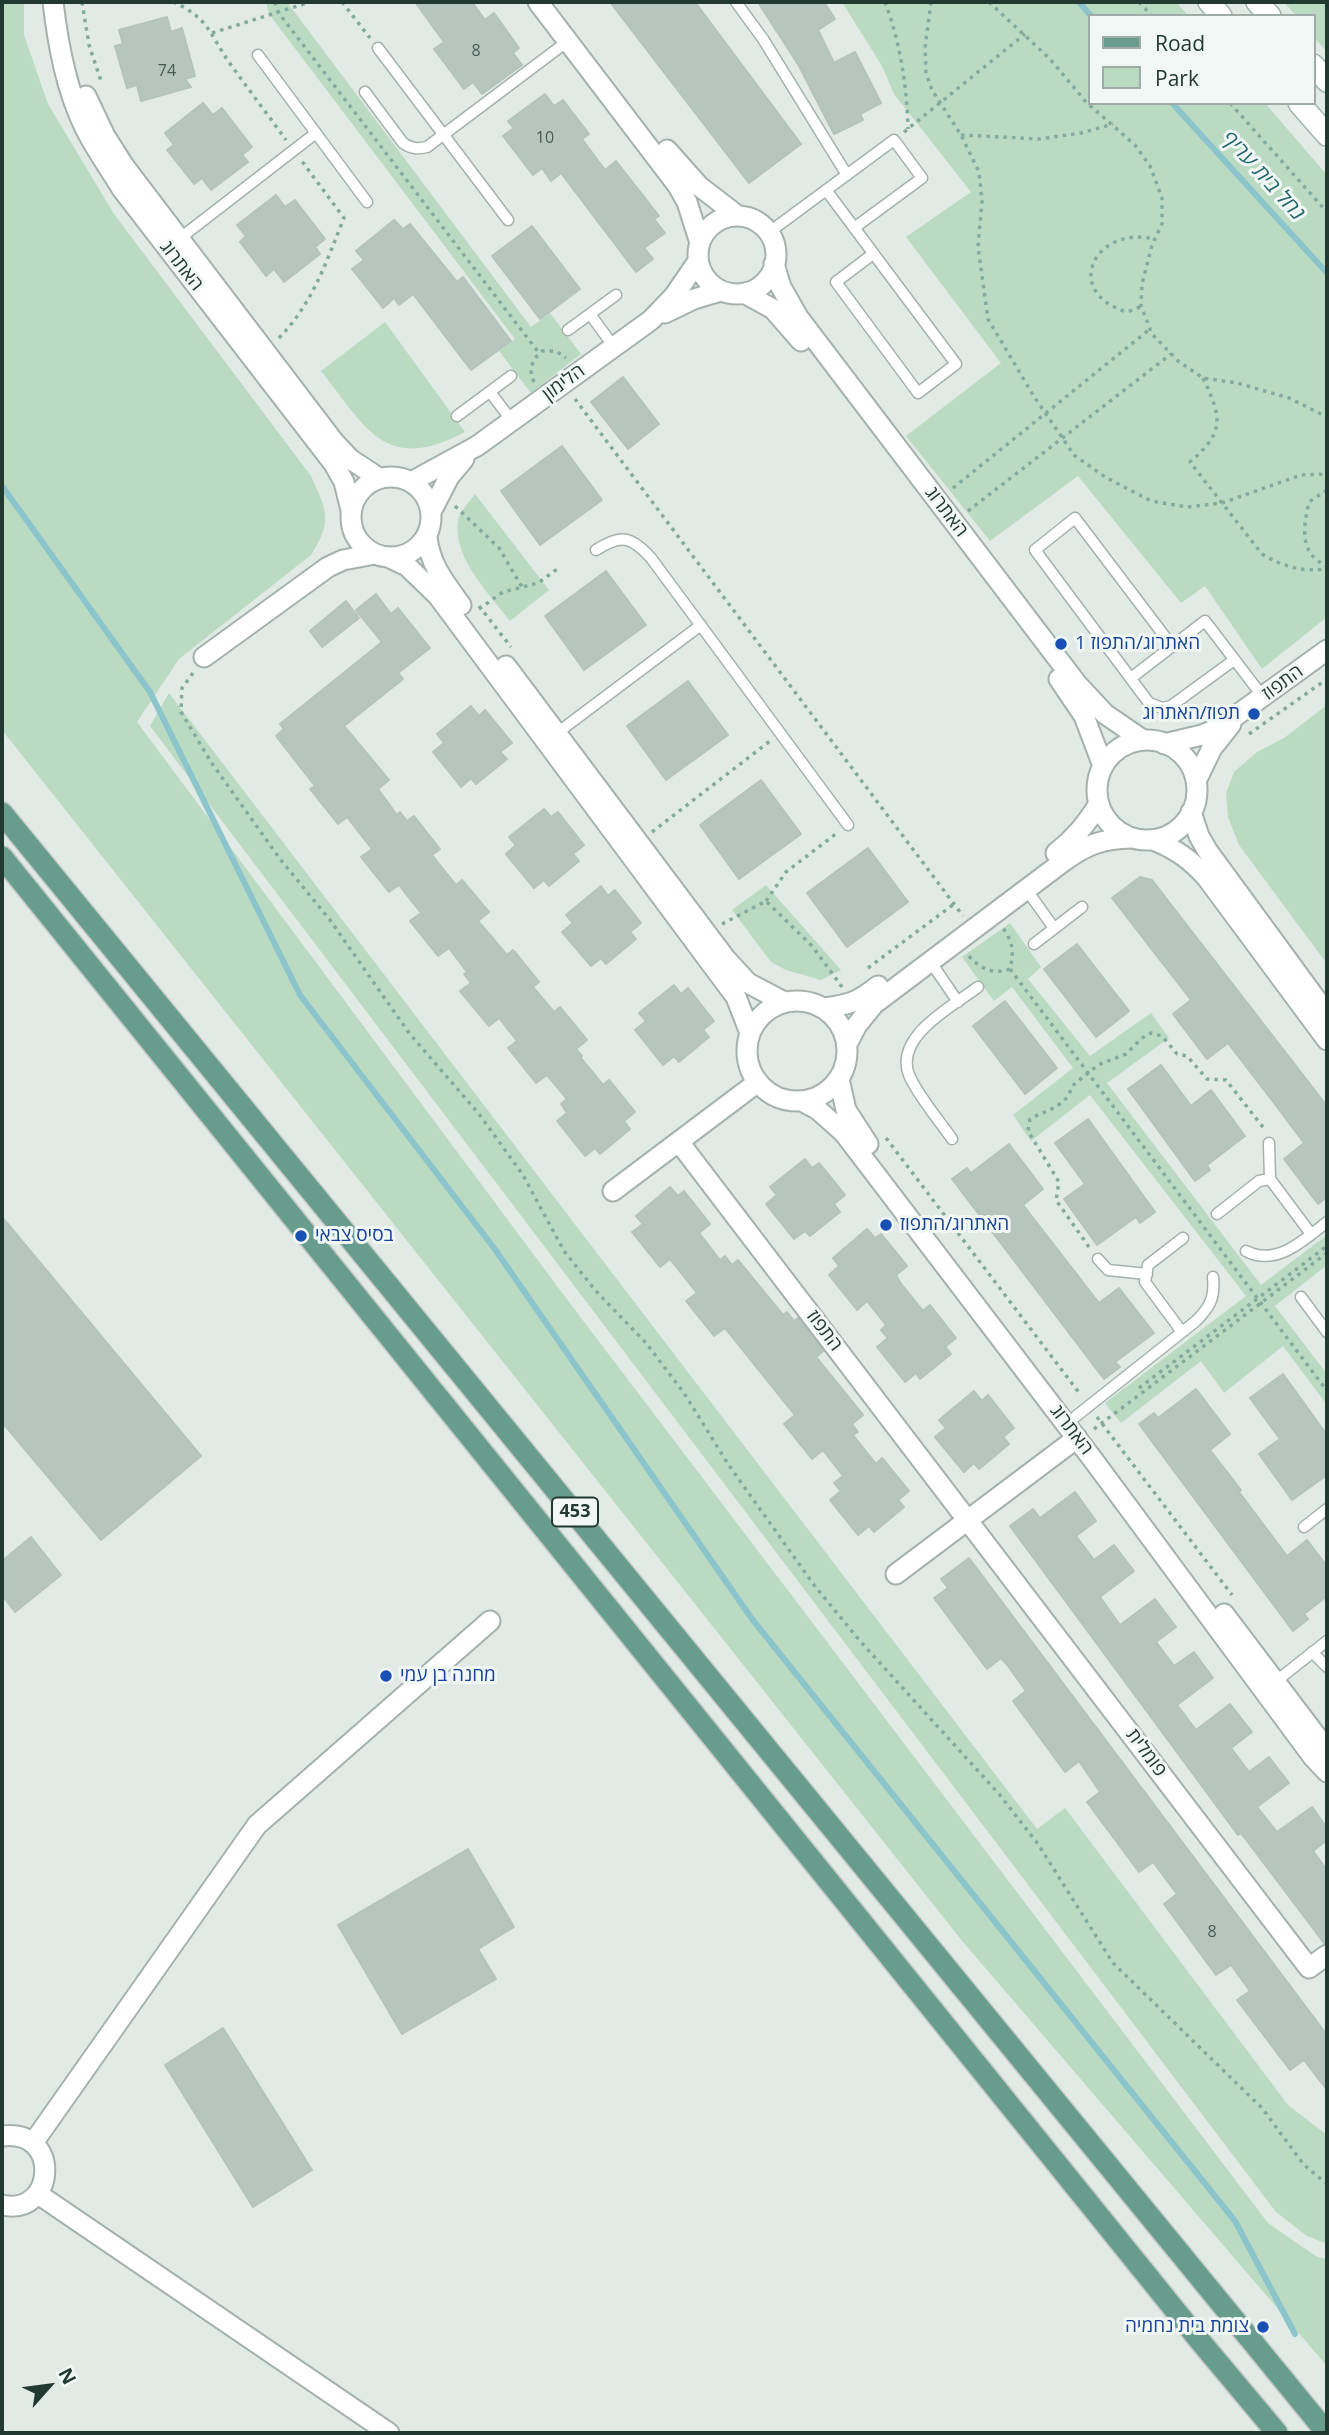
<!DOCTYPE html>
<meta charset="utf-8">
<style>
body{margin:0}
#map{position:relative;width:1329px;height:2435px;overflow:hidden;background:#e1eae5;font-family:"Open Sans",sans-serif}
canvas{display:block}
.frame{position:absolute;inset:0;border:4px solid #223932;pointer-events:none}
.legend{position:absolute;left:1088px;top:14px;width:228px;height:91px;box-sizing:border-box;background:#f1f7f4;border:2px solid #9eaba6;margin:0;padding:9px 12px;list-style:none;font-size:21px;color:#223932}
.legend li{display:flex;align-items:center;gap:14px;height:35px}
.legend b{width:35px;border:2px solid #9eaba6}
.north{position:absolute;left:14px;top:2351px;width:70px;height:70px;-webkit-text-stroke:5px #f1f7f4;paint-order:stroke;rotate:62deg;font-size:19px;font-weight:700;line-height:28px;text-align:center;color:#223932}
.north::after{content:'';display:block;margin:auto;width:24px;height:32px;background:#223932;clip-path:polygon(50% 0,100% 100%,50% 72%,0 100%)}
</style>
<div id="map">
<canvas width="1329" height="2435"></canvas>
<div class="frame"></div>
<ul class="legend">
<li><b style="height:9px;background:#689c8d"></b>Road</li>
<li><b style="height:19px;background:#bbdac2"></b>Park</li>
</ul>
<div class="north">N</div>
</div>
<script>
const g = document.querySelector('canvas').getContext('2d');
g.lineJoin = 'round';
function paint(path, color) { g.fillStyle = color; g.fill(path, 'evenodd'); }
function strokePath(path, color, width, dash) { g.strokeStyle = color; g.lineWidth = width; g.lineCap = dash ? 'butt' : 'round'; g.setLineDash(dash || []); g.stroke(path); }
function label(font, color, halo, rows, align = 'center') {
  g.font = font + ' "Open Sans","Noto Sans Hebrew",sans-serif'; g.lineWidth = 6; g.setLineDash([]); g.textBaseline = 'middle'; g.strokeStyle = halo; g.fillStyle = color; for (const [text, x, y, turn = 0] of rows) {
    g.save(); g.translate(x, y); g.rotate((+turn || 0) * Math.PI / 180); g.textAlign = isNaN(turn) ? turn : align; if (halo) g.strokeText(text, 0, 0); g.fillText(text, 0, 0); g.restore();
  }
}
paint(new Path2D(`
 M2,2H24V35L48,104L114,214L311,476C327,512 333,520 311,555L179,659L137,722L566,1298L1268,2223L1317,2257L1327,2259V2366L963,1942L2,730Z
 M266,2H287L531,327L550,313L581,354L531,393L499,351L515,339L269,14Z
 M842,2H1176L1189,16H1089V103H1265L1327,175V617L1262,669L1205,586L1181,603L1078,476L990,541L906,436L1001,363L906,237L971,192L894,94L882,66Z
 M1284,2H1327V52L1313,36V16H1296Z
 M385,322L465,432C385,474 367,429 321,371Z
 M475,494L549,590L510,621C489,593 453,559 458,521C459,512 470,501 475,494Z
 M169,693L1037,1829L1065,1808L1288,2105L1327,2135V2244L1307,2236L1276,2212L150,726Z
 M1327,705V964L1239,845L1228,817L1226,793L1234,772L1257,752L1284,738Z
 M766,885L841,970L821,980L786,970L771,962L732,910Z
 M1010,923L1041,967L1028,979L1090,1056L1151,1013L1169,1038L1107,1083L1261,1285L1327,1235V1265L1275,1306L1327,1374V1405L1283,1346L1224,1393L1201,1361L1121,1423L1105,1403L1246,1296L1090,1095L1031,1141L1013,1115L1073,1068L1012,987L994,1001L962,957Z`), '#bbdac2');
strokePath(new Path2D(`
 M1079,2L1091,16
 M1172,103L1327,273
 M2,486L150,692L300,995L494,1248L752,1619L1235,2221L1295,2334`), '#8cc4cb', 6);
const building = new Path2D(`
 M415,2H472L485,20L494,13L519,48L513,53L522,65L482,94L473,82L464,89L434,49L444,42Z
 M610,2H695L801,144L749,183Z
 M758,2H824L835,19L818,30L834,63L855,52L881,103L860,114L863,120L834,134L799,66Z
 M167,17L171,32L182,28L195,76L185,79L191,87L141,101L137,85L127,88L115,46L123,44L119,30Z
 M545,94L554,106L563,100L589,134L582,139L605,170L616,161L659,216L654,219L665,233L644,248L653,259L636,272L561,173L551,181L542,168L533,175L503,136L514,128L508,121Z
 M203,103L213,115L222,108L252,147L242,155L248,162L211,190L202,178L194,184L167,150L174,145L165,133Z
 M276,195L285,207L295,200L325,239L315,247L320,254L284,282L274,269L266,276L240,242L246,236L237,225Z
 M394,220L403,229L410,224L457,282L463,277L511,341L471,370L413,294L399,305L394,298L383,308L352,269L364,260L356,251Z
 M532,226L580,289L540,319L492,256Z
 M623,377L659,424L628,449L591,402Z
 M562,446L602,500L540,545L501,491Z
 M606,571L646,625L584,670L545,616Z
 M376,594L391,614L398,608L430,648L398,673L403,679L344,726L389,780L378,789L397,815L400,812L407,821L414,816L440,849L432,855L456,885L462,880L489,912L478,921L507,955L513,950L539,982L533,987L554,1012L560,1007L587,1040L576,1049L582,1056L580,1057L603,1085L609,1080L635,1112L624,1121L630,1129L600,1154L595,1148L585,1156L557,1121L567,1113L561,1104L567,1099L547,1075L536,1083L508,1048L517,1041L499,1018L489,1026L460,991L471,983L464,974L467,972L449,948L438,956L410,921L421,913L399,885L389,892L361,857L372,849L347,817L338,824L310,789L315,786L276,736L284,729L280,724L382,642L356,610Z
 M346,601L359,618L322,647L310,631Z
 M688,681L728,735L666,780L627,726Z
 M471,706L479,716L485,710L512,743L500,752L507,759L476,784L471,778L461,787L433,752L444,743L437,734Z
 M761,780L801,834L739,879L700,825Z
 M544,809L551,817L558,812L584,845L573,854L579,861L549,886L544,880L534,888L506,854L516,845L509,837Z
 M868,848L908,902L847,947L807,893Z
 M1140,877L1152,880L1327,1106V1197L1318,1204L1284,1159L1304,1143L1274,1103L1228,1043L1207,1059L1173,1014L1191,1000L1112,898Z
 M601,886L608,896L615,890L641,923L630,932L636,939L606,964L601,958L591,966L562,932L573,923L566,915Z
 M1077,944L1129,1011L1096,1037L1044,969Z
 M674,985L681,994L688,988L714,1021L703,1030L709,1037L679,1062L674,1056L663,1065L635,1030L646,1021L639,1013Z
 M1005,1001L1057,1068L1025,1094L973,1026Z
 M1161,1065L1191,1106L1211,1090L1245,1136L1207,1165L1210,1170L1195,1181L1128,1089Z
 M1088,1119L1155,1212L1140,1223L1136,1217L1097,1245L1064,1199L1085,1184L1055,1143Z
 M1009,1144L1043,1189L1023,1205L1099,1303L1119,1288L1154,1333L1115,1362L1120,1367L1104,1379L952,1179L967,1168L971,1173Z
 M805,1159L812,1168L819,1163L845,1195L834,1204L840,1212L810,1236L805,1231L794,1239L766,1204L777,1195L770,1187Z
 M670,1187L678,1196L684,1191L710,1224L699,1233L720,1260L725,1256L732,1265L738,1260L783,1315L787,1312L794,1321L798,1318L823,1351L816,1357L863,1415L852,1424L858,1432L853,1435L876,1464L882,1458L909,1491L898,1500L904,1507L874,1532L869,1526L858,1535L830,1500L841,1491L834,1483L843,1476L823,1450L812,1459L784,1424L795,1415L730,1334L725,1328L714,1336L686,1301L697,1293L670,1259L660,1267L632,1232L643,1224L636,1216Z
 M2,1217L201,1456L101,1540L2,1422Z
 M867,1229L875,1238L881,1234L907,1266L896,1275L901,1284L923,1311L930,1305L956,1338L945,1347L951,1354L920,1379L916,1373L905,1382L877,1347L888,1338L881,1330L886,1325L867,1301L857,1310L829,1275L839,1266L833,1258Z
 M1283,1374L1327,1435V1475L1292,1500L1259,1454L1280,1439L1250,1398Z
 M1196,1389L1230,1434L1210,1450L1241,1490L1239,1492L1287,1556L1307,1540L1327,1566V1596L1304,1614L1308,1619L1293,1631L1139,1424L1154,1413L1158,1418Z
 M974,1391L982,1401L988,1395L1014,1428L1003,1437L1009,1444L979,1469L974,1463L964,1472L935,1437L946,1428L939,1420Z
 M1075,1492L1096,1521L1076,1536L1094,1560L1114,1545L1134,1571L1100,1597L1120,1625L1155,1599L1176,1627L1156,1642L1174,1666L1194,1652L1213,1678L1177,1705L1196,1730L1230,1704L1252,1732L1231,1748L1249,1772L1269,1757L1289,1783L1257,1807L1277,1832L1312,1807L1327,1828V1840L1313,1851L1327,1870V1943H1324L1241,1833L1238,1835L1010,1526L1033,1509L1040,1518Z
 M31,1537L61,1575L15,1612L2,1595V1561Z
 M969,1558L1327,2035V2090L1304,2060L1290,2070L1237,2000L1250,1991L1231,1965L1216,1975L1164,1904L1177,1894L1153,1862L1139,1872L1087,1802L1100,1792L1079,1761L1065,1772L1013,1701L1026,1691L1008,1666L1001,1658L987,1669L934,1598L948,1588L941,1579Z
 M468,1849L514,1927L478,1949L496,1979L402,2034L338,1925Z
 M223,2028L312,2170L253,2207L165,2065Z`);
paint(building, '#b6c5be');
strokePath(building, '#b4c3bc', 2);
const service = new Path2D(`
 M736,2L763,39L847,175
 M378,48L508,220
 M258,55L367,202
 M365,92L403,143C412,149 417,149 427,147L568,41
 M826,190L956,364L918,393L836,282L873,254
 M768,233L894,140L922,178L854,228
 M179,239L316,133
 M590,314L614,347
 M568,330L616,295
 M490,392L512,421
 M457,416L511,376
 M596,550C621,534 631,536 651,558L848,825
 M1172,646L1075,518L1035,550L1149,703L1162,708L1171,706L1234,660
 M1131,678L1205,621L1263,697
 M557,733L701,625
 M1026,889L1054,928
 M1034,944L1082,907
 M930,961L958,1002
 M952,1139C939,1120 918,1096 909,1075C894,1036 953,1006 978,987
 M1269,1143L1270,1179
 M1217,1214L1259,1181L1270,1179L1311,1234
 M1246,1251C1276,1267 1304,1240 1327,1222
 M1098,1259L1108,1270L1147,1274
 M1301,1297L1327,1332
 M1182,1332L1145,1282L1148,1265L1183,1238
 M1075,1417L1196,1321C1210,1307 1215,1298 1213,1277
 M1304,1527L1327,1509
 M1312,1652L1327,1667
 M1275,1682L1327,1641`);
const minor = new Path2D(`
 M53,2C58,45 66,89 85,128C96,150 110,169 122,189L334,464L344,482L351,510
 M538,2L678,186L687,202L700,243
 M86,96L105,136L124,166L334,442L350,459L379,478
 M667,150L699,186L738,216
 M698 255a39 39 0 1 1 78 0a39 39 0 1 1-78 0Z
 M774,264L781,287L798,317L1077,684L1105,714L1143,740
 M744,293L773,309L801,341
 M665,313L694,299L721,291
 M351 517a40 40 0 1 1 80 0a40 40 0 1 1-80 0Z
 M411,482L477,446L651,320L674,296L698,261
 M431,512L449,477L464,459
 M427,537C430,565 445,583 461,605
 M390,558L407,566L438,596L727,985L736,997L750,1033
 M204,657L328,567L343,560L375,554
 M506,666L725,958L748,983L784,1002
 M1059,679L1084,716L1103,766
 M1097 790a50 50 0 1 1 100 0a50 50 0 1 1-100 0Z
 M1164,744L1202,735L1219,728L1327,650
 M1196,781L1212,748L1231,724
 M1191,812L1199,836L1207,850L1327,1014
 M1153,840C1176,849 1191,860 1207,878L1327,1040
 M1056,853C1075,838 1086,824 1099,804
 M747 1051a50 50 0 1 1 100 0a50 50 0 1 1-100 0Z
 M823,1008C849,1005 858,1002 878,986
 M847,1044L857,1025L874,1004L1064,861C1088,844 1102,839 1131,838
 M839,1079L846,1110L868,1144
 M802,1101L817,1109L844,1133L1094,1461L1313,1757L1327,1772
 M679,1142L1309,1968L1327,1955
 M613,1191L758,1082
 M896,1574L1077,1438
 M1224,1614L1327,1750
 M2,2136C62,2128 56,2217 2,2205
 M33,2143L257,1825L490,1621
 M38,2194L389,2433`);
const secondary = new Path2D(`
 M1209,2L1221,16
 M1257,2L1270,16
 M1313,65L1327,81
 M1299,103L1327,135`);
const primary = new Path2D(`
 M2,813L1327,2433
 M2,857L1200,2341L1277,2433`);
strokePath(service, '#a4b1ac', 13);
strokePath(minor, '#a4b1ac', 23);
strokePath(secondary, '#a0b5ad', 24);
strokePath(primary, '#c1c8c6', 24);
strokePath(new Path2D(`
 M82,2L89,45L102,84
 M173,2C210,18 210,36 231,65C249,90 268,115 286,140
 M275,2L278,12L539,353
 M342,2L370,38
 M885,2C900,42 907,86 908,129
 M931,2L925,48L926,73L932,90L961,135L979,172L982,201L978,247L988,319L1033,395L1074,455L1105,477L1151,501L1187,507L1222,503L1301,475L1327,474
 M989,2L1050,59L1086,102L1135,145L1150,166L1162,198V224L1152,245L1142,284L1141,306L1152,334L1178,361L1203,378L1237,383L1289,398L1327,417
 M1139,2L1152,16
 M212,33L310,2
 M1230,103L1327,212
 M904,132L1025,34
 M961,135L1039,139L1081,133L1113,124
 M1140,307L1127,312C1061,292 1095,225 1154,239
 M279,338C313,303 326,262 344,218L301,160
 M1203,378C1222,418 1225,432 1190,462L1262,554C1284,567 1302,572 1327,569
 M534,382C528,369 532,360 542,351H556L566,358
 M575,399L963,916
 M953,488L1150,329
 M1327,490L1309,502C1303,528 1299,554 1327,566
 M455,506L499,548L522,587
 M968,511L1171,354
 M479,606L511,647
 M479,609L503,592L538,583L560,567
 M193,673L182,688L181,712L211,762L280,859L330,920L409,1033L479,1114L523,1175L564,1251L595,1290L646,1343L684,1393L728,1464L814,1585L860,1641L999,1794L1038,1844L1113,1963L1262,2108L1304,2165L1327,2184
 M1249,734L1327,679
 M652,832L770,741
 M766,901L786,872L837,833
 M722,924L766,901L813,947L842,987
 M969,956C980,969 994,975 1010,969C1014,952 1013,942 1003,928
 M868,968L954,904
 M1010,969L1327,1391
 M886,1138L1080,1394
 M1089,1247L1056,1200L1059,1182L1028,1131L1030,1119C1048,1109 1067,1107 1072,1086L1098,1065L1126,1054L1142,1038L1151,1033L1162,1036L1177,1054L1187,1056L1207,1079L1226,1080L1266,1131
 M1139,1388L1327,1246
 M1097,1417L1232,1595
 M1094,1429L1327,1253`), '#83ab9d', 3.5, [3.5, 5]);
strokePath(service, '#fff', 10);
strokePath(minor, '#fff', 19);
strokePath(secondary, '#fff', 21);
strokePath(primary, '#689c8d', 21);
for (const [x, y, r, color] of [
 [1061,644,7,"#1a4fb4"],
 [1254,714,7,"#1a4fb4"],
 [886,1225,7,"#1a4fb4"],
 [301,1236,7,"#1a4fb4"],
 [386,1676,7,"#1a4fb4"],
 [1263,2327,7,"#1a4fb4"]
]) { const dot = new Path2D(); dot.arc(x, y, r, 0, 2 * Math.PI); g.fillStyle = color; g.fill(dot); strokePath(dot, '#f1f7f4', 2.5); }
label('16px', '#475c55', null, [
 ["8",476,51],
 ["74",167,71],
 ["10",545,138],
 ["8",1212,1932]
]);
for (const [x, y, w] of [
 [575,1512,46]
]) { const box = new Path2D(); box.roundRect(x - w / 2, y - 14.5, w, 29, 5); g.fillStyle = '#f1f7f4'; g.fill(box); strokePath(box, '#223932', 2); }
label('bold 18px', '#223932', null, [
 ["453",575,1512]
]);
label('19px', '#223932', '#f1f7f4', [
 ["האתרוג",181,266,52],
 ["הלימון",564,383,-36],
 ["האתרוג",946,512,53],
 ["התפוז",1283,683,-36],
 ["התפוז",824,1331,53],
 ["האתרוג",1071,1430,53],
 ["פומלית",1146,1753,53]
]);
label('19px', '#164399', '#f1f7f4', [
 ["האתרוג/התפוז 1",1075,644],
 ["תפוז/האתרוג",1240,714,"right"],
 ["האתרוג/התפוז",900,1225],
 ["בסיס צבאי",315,1236],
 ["מחנה בן עמי",400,1676],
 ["צומת בית נחמיה",1249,2327,"right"]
], 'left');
label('italic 21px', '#216670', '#f1f7f4', [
 ["נחל בית עריף",1263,176,48]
]);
</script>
